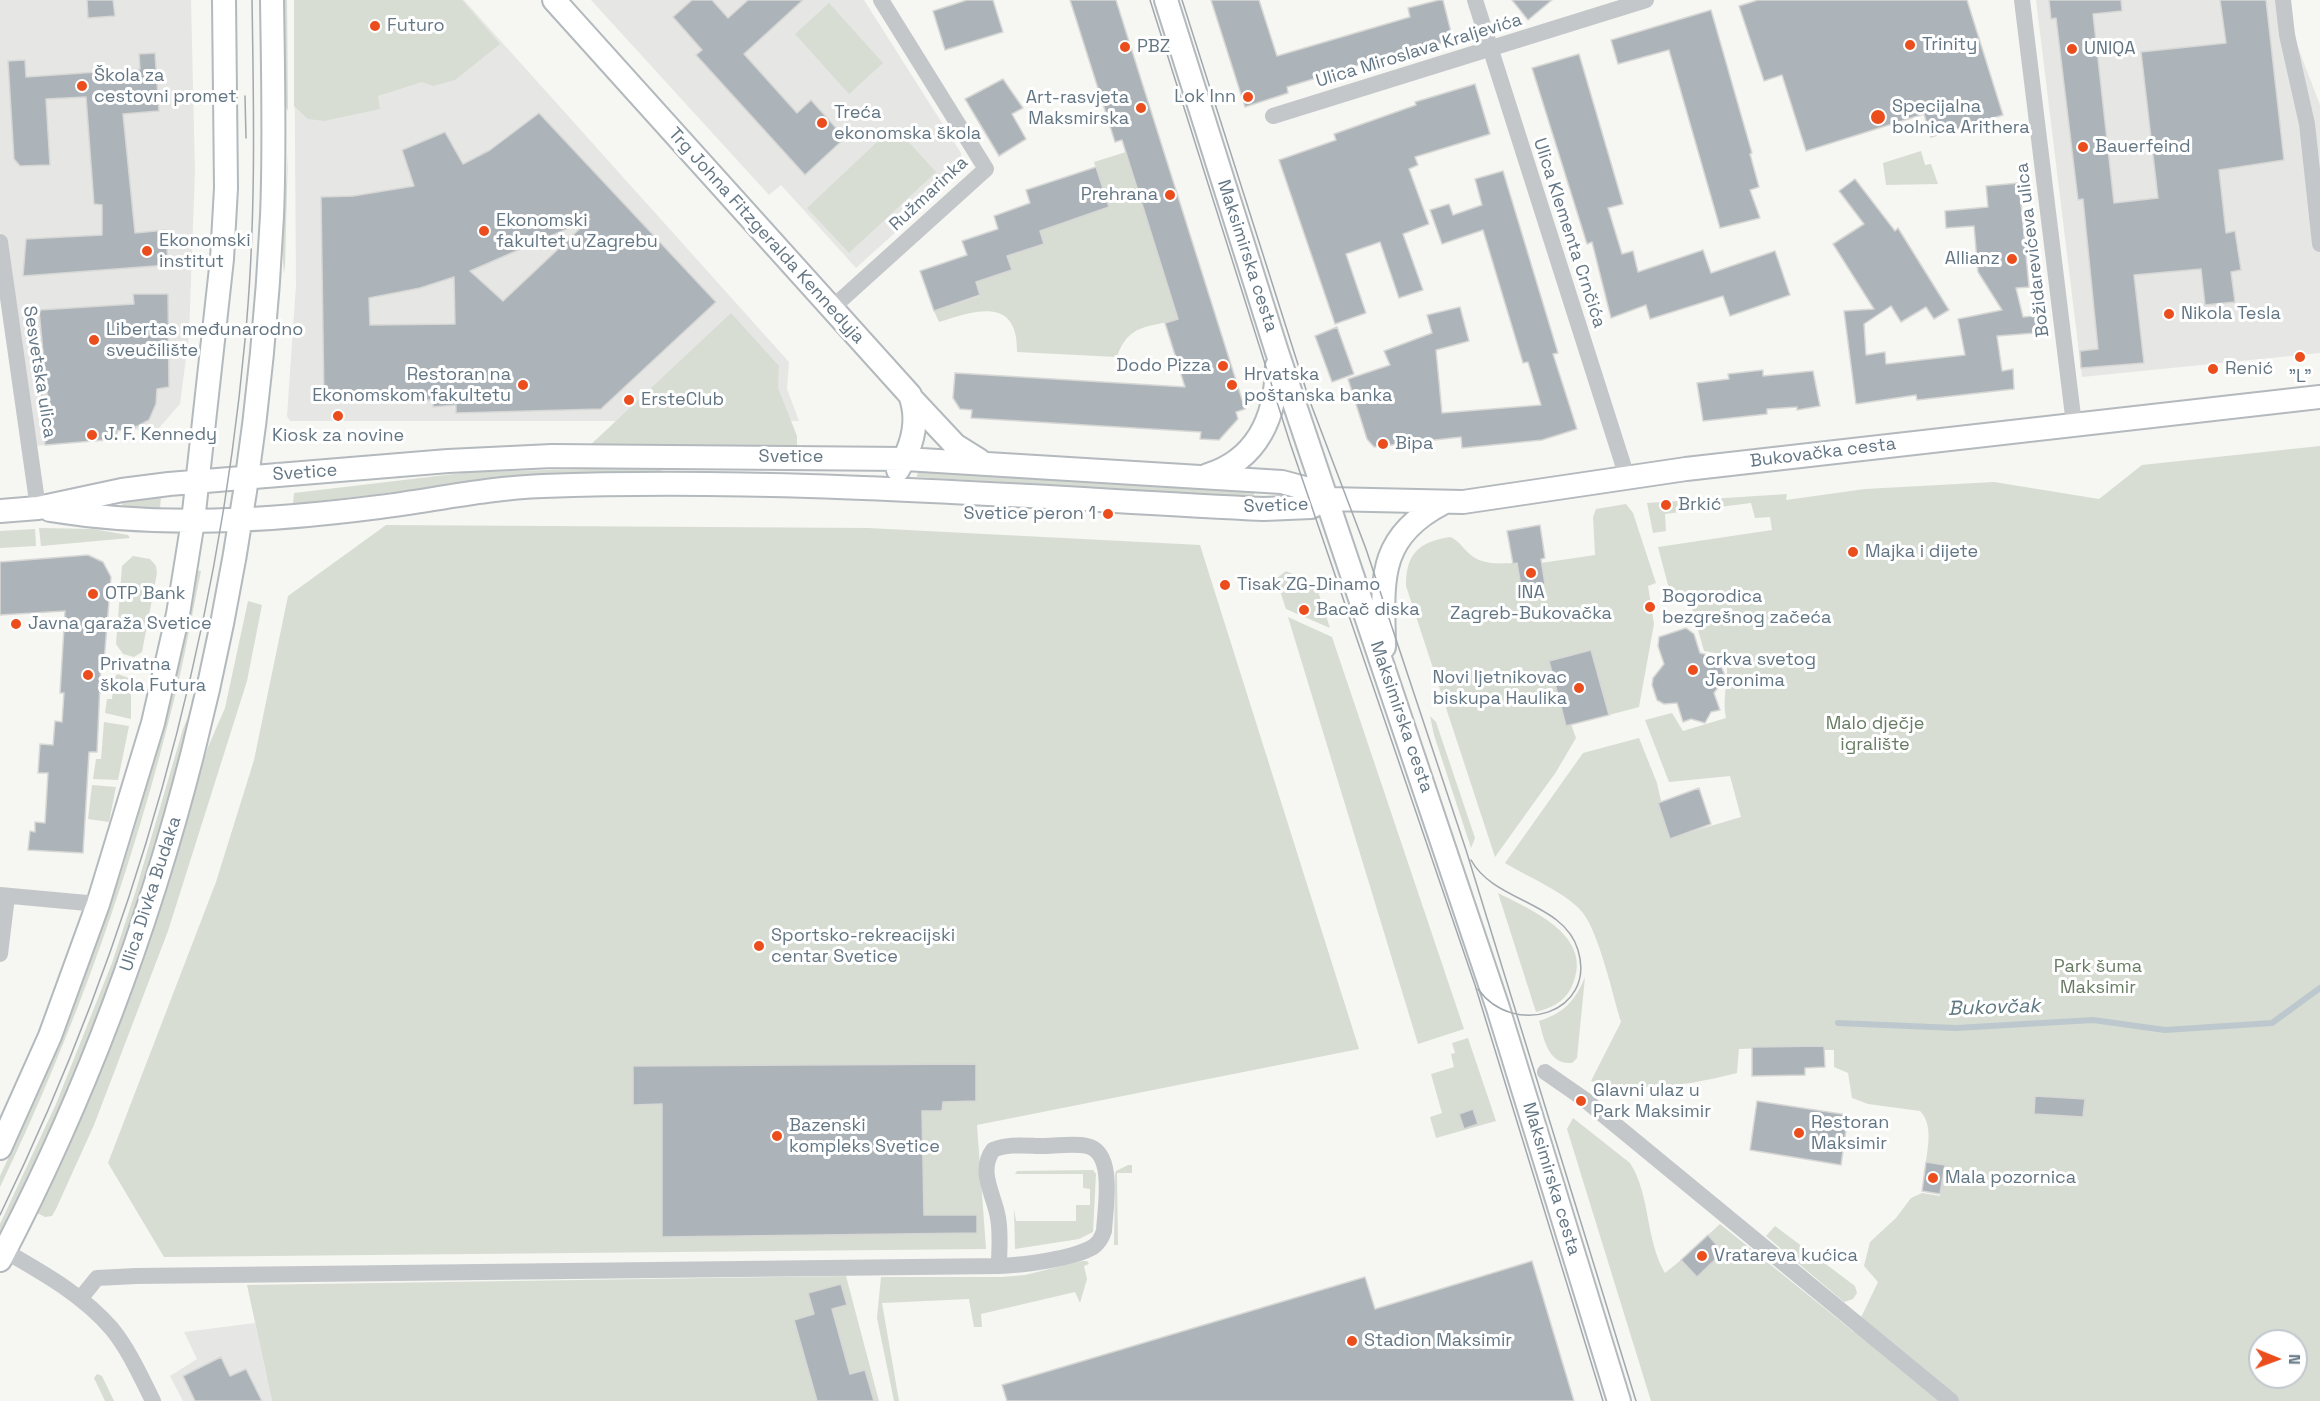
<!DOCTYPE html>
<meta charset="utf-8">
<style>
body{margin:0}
#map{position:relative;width:2320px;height:1401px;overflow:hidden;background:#f6f6f2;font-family:"Space Grotesk",sans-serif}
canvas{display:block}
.north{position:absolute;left:2248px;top:1329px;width:60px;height:60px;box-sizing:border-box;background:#fff;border:2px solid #c1c8ce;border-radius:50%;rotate:91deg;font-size:16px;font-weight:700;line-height:24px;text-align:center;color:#637684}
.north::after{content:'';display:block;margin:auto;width:21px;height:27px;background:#eb4d1d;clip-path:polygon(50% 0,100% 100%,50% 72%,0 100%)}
</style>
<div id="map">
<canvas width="2320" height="1401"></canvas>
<div class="north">N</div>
</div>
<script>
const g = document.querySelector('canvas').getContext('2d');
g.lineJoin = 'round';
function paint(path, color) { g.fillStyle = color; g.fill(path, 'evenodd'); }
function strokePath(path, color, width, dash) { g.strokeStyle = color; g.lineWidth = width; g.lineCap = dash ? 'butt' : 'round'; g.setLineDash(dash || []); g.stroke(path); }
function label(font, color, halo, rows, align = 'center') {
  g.font = font + ' "Space Grotesk",sans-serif'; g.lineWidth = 6; g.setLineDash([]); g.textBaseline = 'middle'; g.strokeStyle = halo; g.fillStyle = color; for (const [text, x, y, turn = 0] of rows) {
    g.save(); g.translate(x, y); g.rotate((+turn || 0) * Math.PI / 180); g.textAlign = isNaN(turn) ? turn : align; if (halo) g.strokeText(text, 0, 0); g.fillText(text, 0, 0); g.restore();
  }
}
paint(new Path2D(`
 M0,0H191L195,172L189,335L180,404L159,428L117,431L62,444L35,446L0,230Z
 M294,0H464L789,362L787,389L799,421H290L287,416L296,285Z
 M591,0H864L961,153L962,172L856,268L781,185L769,195Z
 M2036,0H2290L2296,42L2320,105V353L2082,377Z
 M255,1323L272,1401H183L170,1376L197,1359L184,1332Z`), '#e6e7e5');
paint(new Path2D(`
 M283,0H287L288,111L285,105Z
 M294,0H462L500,44L455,80L433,86L422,82L378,96L380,109L324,121L308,119L294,106Z
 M829,3L883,63L849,94L795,34Z
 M894,126L936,172L849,253L807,208Z
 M1921,151L1925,165L1931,164L1938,184L1886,185L1883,163Z
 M1126,152L1178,319C1149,328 1128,323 1117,357L1017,352C1018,295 974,311 939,322L934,311L980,296L976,282L1012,270L1007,256L1044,244L1040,231L1109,207L1094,162Z
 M288,153L285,265L284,274L282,248Z
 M731,313L779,366L778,388L797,436V449L585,450Z
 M2320,446V1401H1651L1567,1129L1573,1118L1630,1163C1651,1196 1645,1239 1665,1273L1681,1260L1697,1277L1723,1252L1708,1235L1720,1224L1854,1332L1878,1282L1864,1266L1870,1242L1896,1218L1911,1198L1922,1193L1940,1196L1945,1165L1926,1162C1928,1146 1933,1124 1920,1111L1868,1104L1852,1098L1848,1073L1834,1067V1050H1824V1046L1739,1049L1737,1073C1691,1085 1638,1093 1591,1081L1621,1022C1612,993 1600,936 1583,913C1569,894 1526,876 1505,863L1583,753L1639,738L1657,783L1661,801L1658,803L1670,838L1741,817L1730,776L1669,782L1645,720L1672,713L1683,731L1726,718C1722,699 1728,683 1727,664L1715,653L1704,651L1691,605L1668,585L1658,547L1772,530L1770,517L1755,518L1751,503L1665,514L1666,531L1653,533L1647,503L1787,494L1786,500L1865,489L1994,482L2099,499L2142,465ZM2260,1341H2296V1377H2260Z
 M664,467V470L656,472L544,475L293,504L294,493L471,472Z
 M918,470L1254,490V497L917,477Z
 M161,497L160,508L134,509L122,505V502L133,498Z
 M1626,504L1633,513L1656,583L1648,586L1654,624L1639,707L1609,715L1591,650L1549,662L1576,738L1556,772L1495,857L1406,586C1406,554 1418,542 1450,537C1459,540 1464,550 1472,556C1485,566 1505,563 1517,563L1521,587L1544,584L1541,563L1595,555L1593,517L1596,509Z
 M386,525L868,528L1200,545L1359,1049L977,1125L986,1249L164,1257L108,1163L216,882L254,760L288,596Z
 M39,528L93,529L128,535L130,538L41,546Z
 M35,529L36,546L0,548V531Z
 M133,556L150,559L156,566L157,573L142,652L134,657L123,654L116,644L122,566Z
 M196,570L201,571C192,614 185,657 174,700C133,867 75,1031 0,1187V1176C66,1038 120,892 158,744C173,687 184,628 196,570Z
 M1286,571L1316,585L1330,628L1286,609L1276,579Z
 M248,601L262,605L247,681L168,931L94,1125L56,1209L52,1216L45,1217L37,1213L84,1109L155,921L208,747L225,708Z
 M1288,617L1332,637L1464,1029L1418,1044Z
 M118,674L131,679V719L105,713L107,699H112L114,677Z
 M196,698C146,883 89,1065 0,1236V1224L56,1104L112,963L136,890L183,729Z
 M1430,716L1436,722L1475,838L1471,848L1434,735Z
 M104,722L129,726L118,780L93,779L96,759H101Z
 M92,785L116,787L109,822L88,819Z
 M1498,893C1533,911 1595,936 1572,986C1565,1002 1551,1008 1536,1012Z
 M1585,977L1577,1058L1572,1063C1548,1065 1544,1039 1539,1021C1564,1013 1575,1001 1585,977Z
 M1468,1038L1496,1121L1436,1138L1430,1117L1442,1113L1431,1074L1454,1067L1451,1054L1455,1053L1452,1043Z
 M1128,1165H1132V1173H1117L1118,1245H1114L1115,1174L1116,1171Z
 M1093,1170L1096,1174L1093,1232L1079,1239L1015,1249L1014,1209L1016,1221H1076V1205H1090V1189L1083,1188V1174H1015L1017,1171Z
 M1775,1226L1855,1286L1857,1293L1853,1299L1844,1302L1766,1236Z
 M1082,1261H1087L1089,1264L1084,1266L1087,1279L1080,1303L1075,1292L981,1314L982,1327H974L969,1299L882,1303L899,1401H894L877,1318L881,1277H1002L1025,1275Z
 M846,1276L879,1401H272L247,1285Z
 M97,1374L102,1376L114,1401H105L94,1378Z`), '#d7ddd3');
strokePath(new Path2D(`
 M1838,1023L1956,1028L2093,1020L2165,1030L2272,1023L2320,988`), '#bcc8cd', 6);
const building = new Path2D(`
 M87,0H113L115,16L88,18Z
 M692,0H712L728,18L748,0H803L744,54L797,113L811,100L845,138L805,175L696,55L702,50L673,17Z
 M967,0H993L1003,32L945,50L933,11Z
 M1070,0H1116L1245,409L1236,412L1238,419L1219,440L1200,439L1201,432L971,418L972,410L960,409L953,398L955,373L1185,387L1165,323L1178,319L1122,140L1115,142Z
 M1211,0H1259L1277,56L1410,17L1408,8L1439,0H1443L1453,40L1419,49L1418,47L1287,87L1288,93L1245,107Z
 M1512,0H1552L1528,20Z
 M1758,0H1967L2003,115L1931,137L1924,114L1806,151L1782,75L1764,81L1739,6Z
 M2049,0H2121L2122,11L2093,14L2114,203L2158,198L2141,52L2226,43L2220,0H2266L2284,160L2219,170L2226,233L2235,231L2241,270L2231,272L2235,302L2205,305L2201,269L2134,275L2144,363L2081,368L2080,351L2098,349L2083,199L2078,200L2056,18L2051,19Z
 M1711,10L1752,153L1750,154L1759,187L1750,190L1760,218L1720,228L1669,50L1618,64L1611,40Z
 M155,53L159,111L123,114L135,233L166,230L168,265L23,276L26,239L102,235V205L94,204L86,97L46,99L50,165L20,166L14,159L8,61L25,60L26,77L140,69L139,54Z
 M1579,54L1623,204L1608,208L1622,254L1633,251L1638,272L1703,250L1711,273L1775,251L1790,295L1730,316L1723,296L1650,319L1646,305L1611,318L1592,242L1587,244L1532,68Z
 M1003,79L1023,108L1012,114L1026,139L999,156L965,99Z
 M1475,84L1490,134L1415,157L1418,165L1409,169L1429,224L1403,234L1423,290L1399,298L1380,242L1346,254L1366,313L1335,324L1279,160L1336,140L1334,134L1416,105L1415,102Z
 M539,113L716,302L601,409L456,413V405L433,407V400L324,401L321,197L353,196L414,186L402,150L445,132L463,164L490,150ZM590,219L503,301L470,271ZM454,277L455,324L370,325L369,298L420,288Z
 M1096,167L1109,207L1040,231L1044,244L1007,256L1012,270L976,282L980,295L934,311L920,271L967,255L962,241L998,229L994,216L1030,203L1026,190Z
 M1503,171L1558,353L1553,354L1577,429L1542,440L1462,448L1461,437L1374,447L1367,439L1348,379L1390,365L1384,351L1432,333L1427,315L1460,307L1469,341L1436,350L1442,413L1541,405L1528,362L1523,363L1483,230L1442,244L1430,210L1449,204L1453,215L1482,205L1475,179Z
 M1855,179L1895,231L1898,228L1949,310L1934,319L1926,307L1901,322L1891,306L1864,324L1866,355L1885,352L1886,364L1965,355L1958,319L2002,310L1978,272L1974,226L1946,228L1945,211L1988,207L1986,186L2019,183L2029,287L2016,288L2023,317L2046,315L2048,332L1997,336L2002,371L2013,369L2014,389L1917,400L1916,395L1856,404L1844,311L1874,309L1833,244L1864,224L1839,191Z
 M133,294H168L169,387L157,389L156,404L149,420L134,428L117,431V439L45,445L40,395H47L39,310L134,304Z
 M1337,327L1354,374L1332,382L1315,336Z
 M1763,370V376L1813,371L1820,406L1797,410V407L1767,409V414L1703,421L1697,383L1729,379L1728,374Z
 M1540,525L1545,558L1541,559L1545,584L1521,587L1517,563L1513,564L1507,531Z
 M88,555L103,562L111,577L104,662H101L97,752H89L83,853L28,850L30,831L35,832V822L45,823L48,773H38L40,744L53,745L55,721L62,722L64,693H60L65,611L0,615V562Z
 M1686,628L1694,634L1700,653L1717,657L1724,673V679L1714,693L1720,710L1711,712L1705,723L1691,719L1683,722L1677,703L1664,704L1657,700L1652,685L1653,678L1664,664L1658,646L1659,637Z
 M1591,650L1609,715L1566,726L1549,661Z
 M1699,788L1711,824L1670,839L1658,803Z
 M1824,1046L1825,1067L1805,1068V1075L1752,1076V1047Z
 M976,1064V1101L943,1102L942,1111H922L924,1215H977V1233L662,1237V1104L633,1105V1066Z
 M2035,1096L2085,1099L2083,1117L2034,1114Z
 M1757,1101L1848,1115L1841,1165L1750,1150Z
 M1473,1109L1478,1124L1464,1129L1459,1114Z
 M1926,1162L1945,1165L1940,1194L1922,1191Z
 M1708,1235L1723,1252L1697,1277L1681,1260Z
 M1532,1261L1574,1401H1007L1002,1385L1365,1277L1375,1309Z
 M841,1284L847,1305L832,1309L850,1374L865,1370L874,1401H817L794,1320L814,1314L808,1293Z
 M221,1357L230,1376L246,1369L262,1401H195L183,1376Z`);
paint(building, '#acb4b9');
strokePath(building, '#d7d7d5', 1.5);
const secondary = new Path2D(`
 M554,0L910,395C920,421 912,447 898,470
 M1166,0L1277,352L1498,1008L1619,1401
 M911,398L955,445L979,460
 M1208,475C1259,459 1276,415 1277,366
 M1327,499L1463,502L1686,469L2320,397
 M50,510C159,528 270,521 379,507C434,500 487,488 543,486C784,477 1023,497 1264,509L1311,507L1327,499
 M0,511L38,508L122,490L169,484L448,461L552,456L905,459L1282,482L1312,490L1327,499
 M1384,647C1383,581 1376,538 1443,503
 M0,1148L50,1036L98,904L153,723L178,614L193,521L222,259L226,188L224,0
 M0,1260C169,937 254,579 272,216C275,144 273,72 272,0`);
strokePath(secondary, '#b3b9bd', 26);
strokePath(new Path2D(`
 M1475,0L1627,477
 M2022,0L2074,424
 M2283,0L2287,35L2307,124L2320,244
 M1273,116L1646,0
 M0,242L38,508
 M832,308L986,169L881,0
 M0,895L98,904
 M0,954L7,896
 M1545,1072L1584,1099L1951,1401
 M5,1251C43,1273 83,1295 112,1329C129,1350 141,1377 153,1401
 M80,1299L97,1278L136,1276L999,1266C1024,1265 1072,1259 1093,1247C1099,1243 1102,1237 1104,1231C1105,1209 1116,1152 1087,1146C1073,1143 1058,1146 1044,1146C1028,1146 1008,1143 993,1150C977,1172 995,1196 998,1218C1001,1234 999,1250 999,1266`), '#c3c7ca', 16);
strokePath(secondary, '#fff', 22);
strokePath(new Path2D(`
 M1150,0L1290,443L1475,985L1603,1401
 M1182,0L1309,399L1366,549L1466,850L1636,1401
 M245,96L246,138
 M1471,860C1494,902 1564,902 1578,950C1597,1013 1514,1039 1478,989
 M0,1215C133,941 217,644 245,340C256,227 254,114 252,0`), '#a1a8ae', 1.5);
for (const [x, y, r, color] of [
 [375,26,6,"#eb4d1d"],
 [1910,45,6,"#eb4d1d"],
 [1125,47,6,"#eb4d1d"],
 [2072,49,6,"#eb4d1d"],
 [82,86,6,"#eb4d1d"],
 [1248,97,6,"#eb4d1d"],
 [1141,108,6,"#eb4d1d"],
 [1878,117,8,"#eb4d1d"],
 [822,123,6,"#eb4d1d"],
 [2083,147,6,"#eb4d1d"],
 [1170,195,6,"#eb4d1d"],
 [484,231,6,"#eb4d1d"],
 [147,251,6,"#eb4d1d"],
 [2012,259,6,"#eb4d1d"],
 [2169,314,6,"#eb4d1d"],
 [94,340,6,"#eb4d1d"],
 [2300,357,6,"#eb4d1d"],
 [1223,366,6,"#eb4d1d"],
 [2213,369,6,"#eb4d1d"],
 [523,385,6,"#eb4d1d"],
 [1232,385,6,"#eb4d1d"],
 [629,400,6,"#eb4d1d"],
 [338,416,6,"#eb4d1d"],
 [92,435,6,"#eb4d1d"],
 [1383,444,6,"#eb4d1d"],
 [1666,505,6,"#eb4d1d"],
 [1108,514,6,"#eb4d1d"],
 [1853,552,6,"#eb4d1d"],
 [1531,573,6,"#eb4d1d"],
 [1225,585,6,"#eb4d1d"],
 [93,594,6,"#eb4d1d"],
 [1650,607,6,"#eb4d1d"],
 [1304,610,6,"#eb4d1d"],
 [16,624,6,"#eb4d1d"],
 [1693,670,6,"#eb4d1d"],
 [88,675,6,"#eb4d1d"],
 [1579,688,6,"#eb4d1d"],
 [759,946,6,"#eb4d1d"],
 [1581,1101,6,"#eb4d1d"],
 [1799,1133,6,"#eb4d1d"],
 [777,1136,6,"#eb4d1d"],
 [1933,1178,6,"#eb4d1d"],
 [1702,1256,6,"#eb4d1d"],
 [1352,1341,6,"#eb4d1d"]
]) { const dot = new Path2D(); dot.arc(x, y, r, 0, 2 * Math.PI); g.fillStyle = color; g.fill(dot); strokePath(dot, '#fff', 2); }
label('18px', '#637684', '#fff', [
 ["Futuro",387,26],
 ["Trinity",1922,45],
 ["PBZ",1137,47],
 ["UNIQA",2084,49],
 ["Škola za",94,76],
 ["cestovni promet",94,97],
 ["Lok Inn",1236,97,"right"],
 ["Art-rasvjeta",1129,98,"right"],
 ["Maksmirska",1129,119,"right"],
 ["Specijalna",1892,107],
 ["bolnica Arithera",1892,128],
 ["Treća",834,113],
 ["ekonomska škola",834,134],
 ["Bauerfeind",2095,147],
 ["Prehrana",1158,195,"right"],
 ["Ekonomski",496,221],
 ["fakultet u Zagrebu",496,242],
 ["Ekonomski",159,241],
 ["institut",159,262],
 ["Allianz",2000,259,"right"],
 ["Nikola Tesla",2181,314],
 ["Libertas međunarodno",106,330],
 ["sveučilište",106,351],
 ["Dodo Pizza",1211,366,"right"],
 ["Renić",2225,369],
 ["Restoran na",511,375,"right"],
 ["Ekonomskom fakultetu",511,396,"right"],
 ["Hrvatska",1244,375],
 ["poštanska banka",1244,396],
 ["\"L\"",2300,377,"center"],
 ["ErsteClub",641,400],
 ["J. F. Kennedy",104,435],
 ["Kiosk za novine",338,436,"center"],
 ["Bipa",1395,444],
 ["Brkić",1678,505],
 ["Svetice peron 1",1096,514,"right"],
 ["Majka i dijete",1865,552],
 ["Tisak ZG-Dinamo",1237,585],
 ["INA",1531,593,"center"],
 ["Zagreb-Bukovačka",1531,614,"center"],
 ["OTP Bank",105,594],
 ["Bogorodica",1662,597],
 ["bezgrešnog začeća",1662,618],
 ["Bacač diska",1316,610],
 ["Javna garaža Svetice",28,624],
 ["crkva svetog",1705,660],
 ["Jeronima",1705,681],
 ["Privatna",100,665],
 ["škola Futura",100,686],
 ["Novi ljetnikovac",1567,678,"right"],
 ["biskupa Haulika",1567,699,"right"],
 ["Sportsko-rekreacijski",771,936],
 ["centar Svetice",771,957],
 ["Glavni ulaz u",1593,1091],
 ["Park Maksimir",1593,1112],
 ["Restoran",1811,1123],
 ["Maksimir",1811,1144],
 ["Bazenski",789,1126],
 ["kompleks Svetice",789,1147],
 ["Mala pozornica",1945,1178],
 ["Vratareva kućica",1714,1256],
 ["Stadion Maksimir",1364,1341]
], 'left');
label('18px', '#637684', '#fff', [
 ["Ulica Miroslava Kraljevića",1419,51,-17],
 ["Ružmarinka",929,194,-43],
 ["Ulica Klementa Crnčića",1569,233,72],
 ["Trg Johna Fitzgeralda Kennedyja",766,236,48],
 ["Božidarevićeva ulica",2033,250,-97],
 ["Maksimirska cesta",1247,256,72],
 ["Sesvetska ulica",39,372,81],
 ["Bukovačka cesta",1823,453,-7],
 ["Svetice",791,457],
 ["Svetice",305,473,-4],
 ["Svetice",1276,506,-2],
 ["Maksimirska cesta",1401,717,71],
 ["Ulica Divka Budaka",151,894,-72],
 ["Maksimirska cesta",1551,1179,73]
]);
label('18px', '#677b62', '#fff', [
 ["Malo dječje",1875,724],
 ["igralište",1875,745],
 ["Park šuma",2098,967],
 ["Maksimir",2098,988]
]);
label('italic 20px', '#5f7881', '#fff', [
 ["Bukovčak",1994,1008,-2]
]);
</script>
